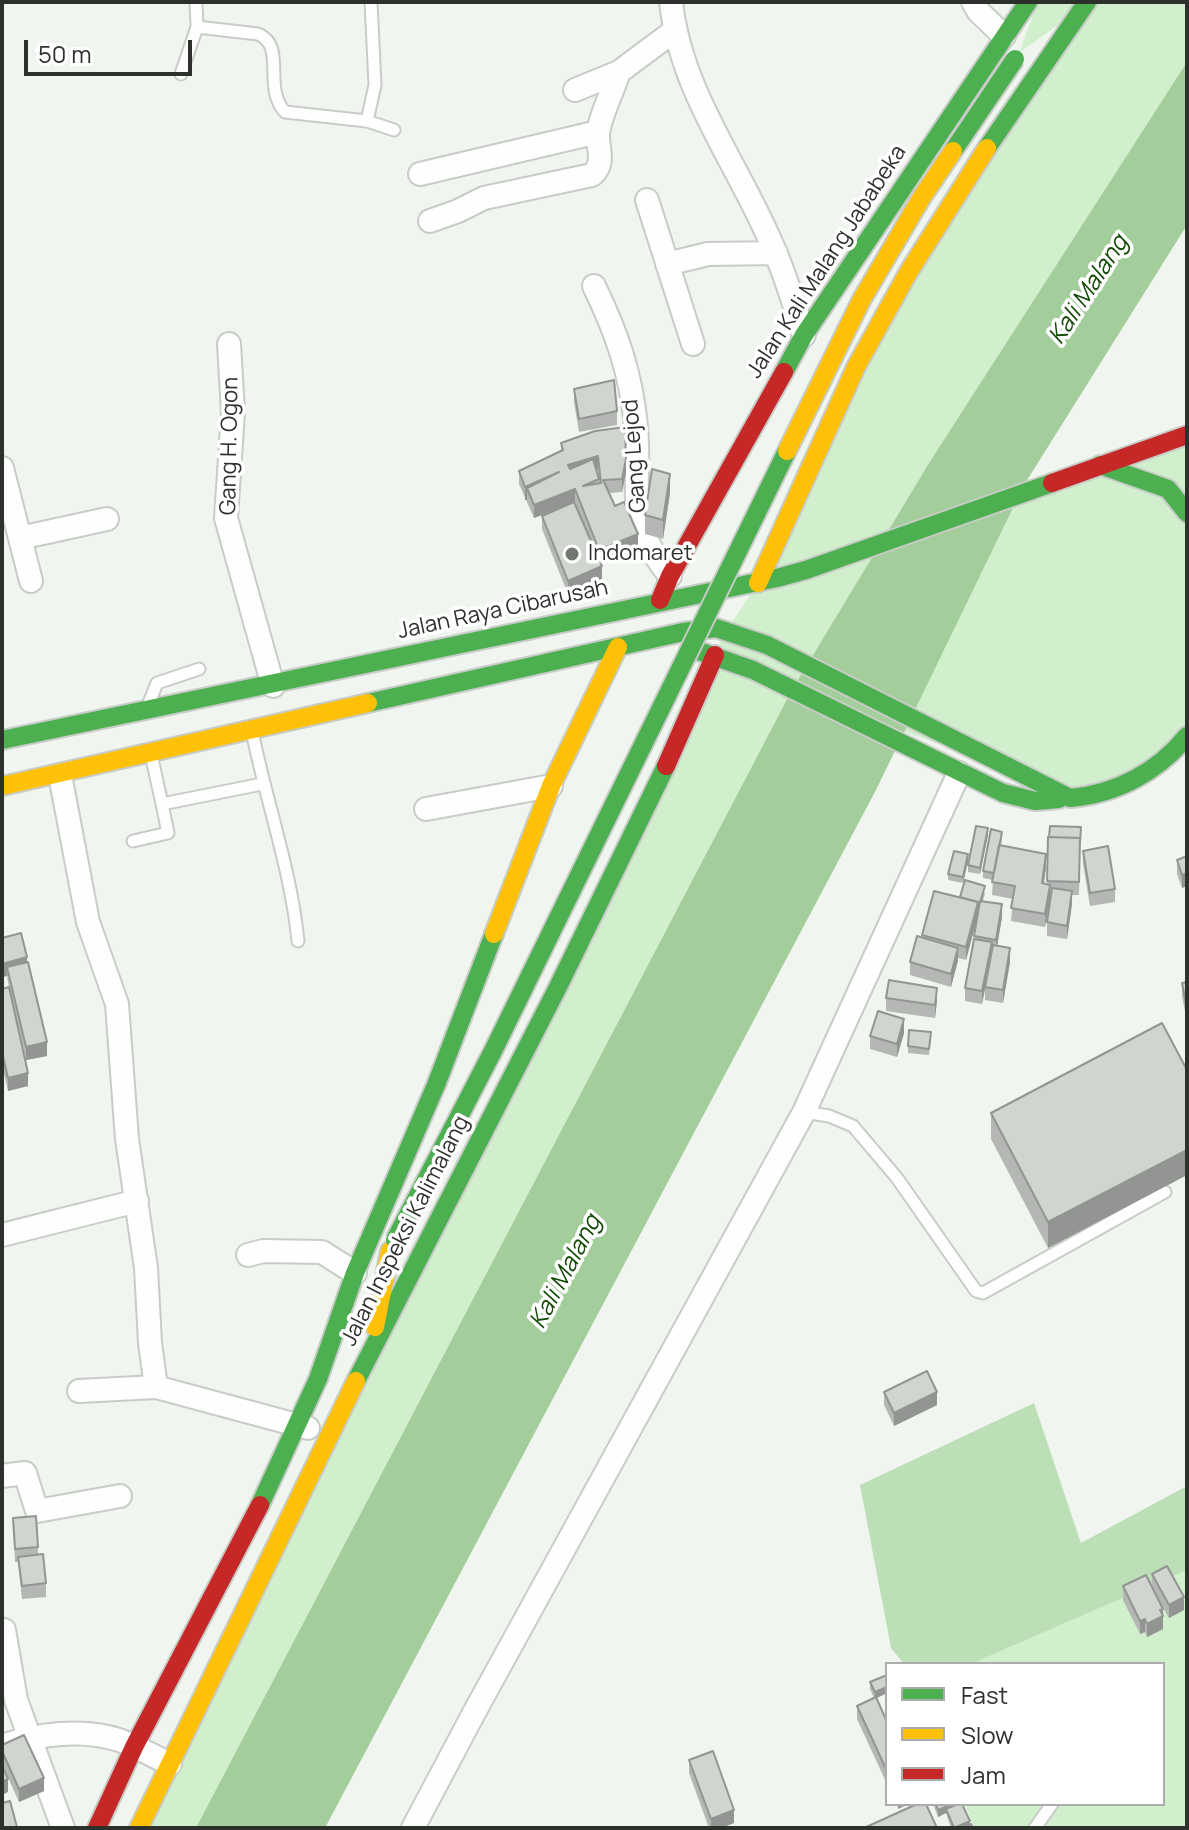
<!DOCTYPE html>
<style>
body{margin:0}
#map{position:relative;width:1189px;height:1830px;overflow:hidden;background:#f0f6ef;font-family:Manrope,sans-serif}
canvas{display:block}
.frame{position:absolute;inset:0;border:4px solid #2d312c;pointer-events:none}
.legend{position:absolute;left:885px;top:1662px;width:280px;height:144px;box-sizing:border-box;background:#fff;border:2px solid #abadab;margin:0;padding:10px 14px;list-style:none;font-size:24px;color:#2d312c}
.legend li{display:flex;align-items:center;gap:16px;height:40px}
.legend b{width:40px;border:2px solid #abadab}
.scale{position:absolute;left:24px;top:40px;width:168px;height:36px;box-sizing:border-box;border:4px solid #2d312c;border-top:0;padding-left:10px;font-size:24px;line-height:28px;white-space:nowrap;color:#2d312c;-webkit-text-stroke:6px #fff;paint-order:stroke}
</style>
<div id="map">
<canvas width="1189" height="1830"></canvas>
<div class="frame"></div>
<ul class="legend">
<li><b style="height:10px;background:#4caf50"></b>Fast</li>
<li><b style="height:10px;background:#ffc107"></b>Slow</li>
<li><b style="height:10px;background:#c62828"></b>Jam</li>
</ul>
<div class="scale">50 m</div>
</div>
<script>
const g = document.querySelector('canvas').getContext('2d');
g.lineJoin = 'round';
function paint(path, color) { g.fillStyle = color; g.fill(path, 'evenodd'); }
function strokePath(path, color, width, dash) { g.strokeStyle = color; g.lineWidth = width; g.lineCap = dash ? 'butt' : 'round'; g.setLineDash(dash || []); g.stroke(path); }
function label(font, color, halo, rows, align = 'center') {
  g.font = font + ' Manrope,sans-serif'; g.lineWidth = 7; g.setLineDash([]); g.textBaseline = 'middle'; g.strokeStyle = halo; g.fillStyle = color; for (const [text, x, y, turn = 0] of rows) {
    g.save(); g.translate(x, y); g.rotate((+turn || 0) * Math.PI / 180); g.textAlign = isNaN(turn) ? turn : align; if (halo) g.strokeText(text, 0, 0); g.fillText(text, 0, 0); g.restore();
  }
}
paint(new Path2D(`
 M1038,2H1187V63L929,463L883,539L1187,435V736L1087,798L796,692L647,967L197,1828H139L726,631L758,583L856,367L1080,9L1019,53Z
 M1187,1570V1828H974L965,1804H1163V1664H971Z`), '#d2efcd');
paint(new Path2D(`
 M1034,1403L1081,1543L1187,1486V1570L971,1664H904L891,1648L860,1485Z`), '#bddfb7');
paint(new Path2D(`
 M1187,62V225L1024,485L876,790L325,1828H196L792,690L929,463Z`), '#a4cd9c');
const lane = new Path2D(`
 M197,27L258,34C287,46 262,87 285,112L367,121L394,130
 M181,74L197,27L196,2
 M367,121L375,85L371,2
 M149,703L157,683L199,669
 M252,731C266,801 291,870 298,941
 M151,754L162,804
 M133,841L168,833L162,804L262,784
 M804,1112L829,1116L853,1126L897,1178L976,1291L983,1293L1165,1192
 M1035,1828L1052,1804`);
const street = new Path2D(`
 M671,2C681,95 742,169 776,254C787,280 795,308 804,335
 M973,2L978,11L1004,36
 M575,90L619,72L674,31
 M420,174L598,132
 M647,200L693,344
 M430,221L458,211L484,198L592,175C606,163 597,148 598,133C601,113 613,91 619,72
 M667,264L708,254L776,253
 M594,286C617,333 631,374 636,426C642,494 622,516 670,576
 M229,344L233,412L226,518L273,686
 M2,468L31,581
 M20,538L107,519
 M60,775L88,922L117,1004L127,1139L146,1268L150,1343L156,1387
 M426,809L551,786
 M2,1235L137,1201
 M248,1255L263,1251L322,1252L355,1273
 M79,1391L156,1387L308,1428
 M2,1476L25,1473L37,1511L120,1496
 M4,1630L16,1700L63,1828
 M2,1746C38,1734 82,1728 119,1740C136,1746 153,1756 170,1764
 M413,1828L475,1711L804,1112L959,773`);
const fast = new Path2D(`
 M987,148L1087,2
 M784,372L804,335L1028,2
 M1100,465L1168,489L1187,513
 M693,649L753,670L1003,793L1035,801L1059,799
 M368,703L683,632L716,628L767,645L1070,798C1116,794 1158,772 1187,736
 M2,740L777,578L806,570L1052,483
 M356,1381L557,989L666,766
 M260,1505L318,1379L355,1273L436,1085L494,934`);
const slow = new Path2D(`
 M758,583L856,367L908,273L987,148
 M2,786L368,703
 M494,934L551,786L618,647
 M375,1327L390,1251
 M139,1828L356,1381`);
const jam = new Path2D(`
 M1052,483L1187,435
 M660,600L670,576L784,372
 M666,766L715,655
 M97,1828L134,1747L260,1505`);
strokePath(lane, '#c8ccc7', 15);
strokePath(street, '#c8ccc7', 26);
strokePath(fast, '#c8ccc7', 22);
strokePath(slow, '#c8ccc7', 22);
strokePath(jam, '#c8ccc7', 22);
strokePath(lane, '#fdfefd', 11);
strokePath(street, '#fdfefd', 22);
strokePath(fast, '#4caf50', 18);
strokePath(slow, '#ffc107', 18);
strokePath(jam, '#c62828', 18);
const fastBridge = new Path2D(`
 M953,151L1015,59
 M395,1240L493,1051L787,451`);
const slowBridge = new Path2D(`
 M787,451L862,299L922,197L953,151`);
strokePath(fastBridge, '#c8ccc7', 22, []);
strokePath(slowBridge, '#c8ccc7', 22, []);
strokePath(fastBridge, '#4caf50', 18);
strokePath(slowBridge, '#ffc107', 18);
paint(new Path2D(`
 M574,389L617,411V425L579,432L574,402Z
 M561,443L626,472L622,492L609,493L615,506L638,548L601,563L602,579L568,594L542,529V516L585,529L575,502L534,518L519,484V471L561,451Z
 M670,493L663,539L645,534V515Z
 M1081,827L1079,895H1072V904L1067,939L1047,936V922L1050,901L1045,927L1011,921L1013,899L992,895L993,880L983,878V871L1002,838L1001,846L1046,867L1044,883L1047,884L1048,837Z
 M988,835L980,874L968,872V865Z
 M1083,851L1115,889V902L1090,906L1083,864Z
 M1187,856V886L1182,888L1177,874V860Z
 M968,861L963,883L948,880V874Z
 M934,891L960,897L985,893L983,901L1002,917L997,946L1010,962L1003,1003L985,1000V988L982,1004L965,1001V988L977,919L966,960L958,958L951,987L910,975V962L922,937Z
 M21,933L47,1056L26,1060L11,995L28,1086L8,1091L2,1065V989L9,987L7,976L2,977Z
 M1187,982V1022L1182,996V983Z
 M886,998L937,1001L935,1018L886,1011Z
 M904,1033L897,1057L870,1049V1036Z
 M931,1039L929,1055L908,1053V1046Z
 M1187,1070V1175L1048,1248L991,1139V1113Z
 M884,1392L937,1405L894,1426L884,1405Z
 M13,1518L38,1547V1555L46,1583V1597L22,1599L18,1562H15Z
 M1152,1574L1184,1610L1169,1618L1156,1595L1163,1609V1629L1147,1637L1145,1632L1140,1634L1123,1600V1586H1152Z
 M887,1675V1693L876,1698L887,1722V1784L857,1719V1706L874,1698L870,1689V1682Z
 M2,1745L44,1791L19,1802L2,1764Z
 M689,1760L734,1823L721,1828H709L689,1773Z
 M933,1804H962L970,1825L973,1828H951L946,1813L938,1817Z`), '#b4b7b3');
paint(new Path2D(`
 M598,456V469L568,478V465Z
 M626,459V472L622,492V479Z
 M559,472L527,488V500H525V487Z
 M670,474V493L663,539V520Z
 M575,489V502L534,518V505Z
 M638,534V548L599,563V550Z
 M602,566V579L568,594V581Z
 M988,828V835L980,874V868Z
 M968,854V861L963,883V877Z
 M1046,854V867L1042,896V883Z
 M1187,873V886L1182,888V875Z
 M1050,885V898L1045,927V914Z
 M1072,891V904L1067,939V926Z
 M978,902V915L966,960V947Z
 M1002,904V917L996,953V940Z
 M992,942V955L982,1004V991Z
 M958,948V961L951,987V974Z
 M1010,948V962L1003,1003V990Z
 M27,957V970L7,967V976L2,977V964Z
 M937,988V1001L935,1018V1005Z
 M904,1019V1033L897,1057V1044Z
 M47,1042V1056L26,1060V1047Z
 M28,1073V1086L8,1091V1078Z
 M1187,1150V1175L1048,1248V1222Z
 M937,1392V1405L894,1426V1413Z
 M1184,1597V1610L1169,1618V1605Z
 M1163,1609V1629L1147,1637V1624L1160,1610Z
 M1145,1619V1632L1140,1634V1621Z
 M887,1687V1693L875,1699V1692Z
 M44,1778V1791L19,1802V1789Z
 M8,1779V1792L2,1795V1782Z
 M898,1804H909L898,1809Z
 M952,1804H961L946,1809V1813L938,1817V1810Z
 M734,1810V1823L721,1828H711V1819Z
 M970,1821L969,1828H954Z`), '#929592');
const building = new Path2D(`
 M614,380L617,411L579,419L574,389Z
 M625,427L626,459L622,479L603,480L615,506L624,502L638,534L599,550L575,489L534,505L527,488L559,472L525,487L519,471L563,450L561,443L595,431ZM598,456L601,483L583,486L599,479L593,459L570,469L568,465Z
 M652,469L670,474L663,520L645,515Z
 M574,502L602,566L568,581L542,516Z
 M976,826L988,828L980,868L968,865Z
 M1050,826L1081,827L1080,843V838L1049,837Z
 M991,829L1002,832L994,873L983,871Z
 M1048,837L1080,838L1079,882L1047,881Z
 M999,845L1046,854L1042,883L1050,885L1045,914L1011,908L1015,886L992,882Z
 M1108,846L1115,889L1090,893L1083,851Z
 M954,851L968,854L963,877L948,874Z
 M1187,856V873L1182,875L1177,860Z
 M965,880L985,886L979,906H978V902L960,897Z
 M1052,888L1072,891L1067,926L1047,922Z
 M934,891L978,902L966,947L922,935Z
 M980,901L1002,904L996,940L974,936Z
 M21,933L27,957L2,964V938Z
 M917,936L958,948L951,974L910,962Z
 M974,939L992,942L982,991L965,988Z
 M993,945L1010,948L1003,990L985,987Z
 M28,962L47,1042L26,1047L7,967Z
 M889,980L937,988L935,1005L886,998Z
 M1187,982V1009L1182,983Z
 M9,987L28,1073L8,1078L2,1052V989Z
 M878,1011L904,1019L897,1044L870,1036Z
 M1162,1023L1187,1070V1150L1048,1222L991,1113Z
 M909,1030L931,1032L929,1049L908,1046Z
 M927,1371L937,1392L894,1413L884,1392Z
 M36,1516L38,1547L15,1549L13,1518Z
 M43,1554L46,1583L22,1586L18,1557Z
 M1167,1566L1184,1597L1169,1605L1152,1574Z
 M1146,1575L1163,1609L1160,1610L1163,1616L1147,1624L1145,1619L1140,1621L1123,1586Z
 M887,1675V1687L875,1692L870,1682Z
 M876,1697L887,1722V1771L857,1706Z
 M24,1735L44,1778L19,1789L2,1751V1745Z
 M713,1751L734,1810L711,1819L689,1760Z
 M2,1766L8,1779L2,1782Z
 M10,1801L17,1827L2,1828V1803Z
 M917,1804H926L937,1828H864Z
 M936,1804H952L938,1810Z
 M958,1804H962L970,1821L954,1828L946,1809Z
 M971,1824L973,1828H963Z`);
paint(building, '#d1d5d0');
strokePath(building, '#929592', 2);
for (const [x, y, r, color] of [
 [572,554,8,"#717670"]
]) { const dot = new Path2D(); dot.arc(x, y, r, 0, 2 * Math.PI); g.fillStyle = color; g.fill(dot); strokePath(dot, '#fff', 3); }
label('22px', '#2d312c', '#fff', [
 ["Jalan Kali Malang Jababeka",827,262,-57],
 ["Gang H. Ogon",230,446,-89],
 ["Gang Lejod",635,456,-94],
 ["Jalan Raya Cibarusah",503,610,-12],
 ["Jalan Inspeksi Kalimalang",406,1231,-63]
]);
label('22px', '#2d312c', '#fff', [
 ["Indomaret",588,554]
], 'left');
label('italic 24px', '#124a05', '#fff', [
 ["Kali Malang",1089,290,-57],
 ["Kali Malang",566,1272,-62]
]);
</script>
